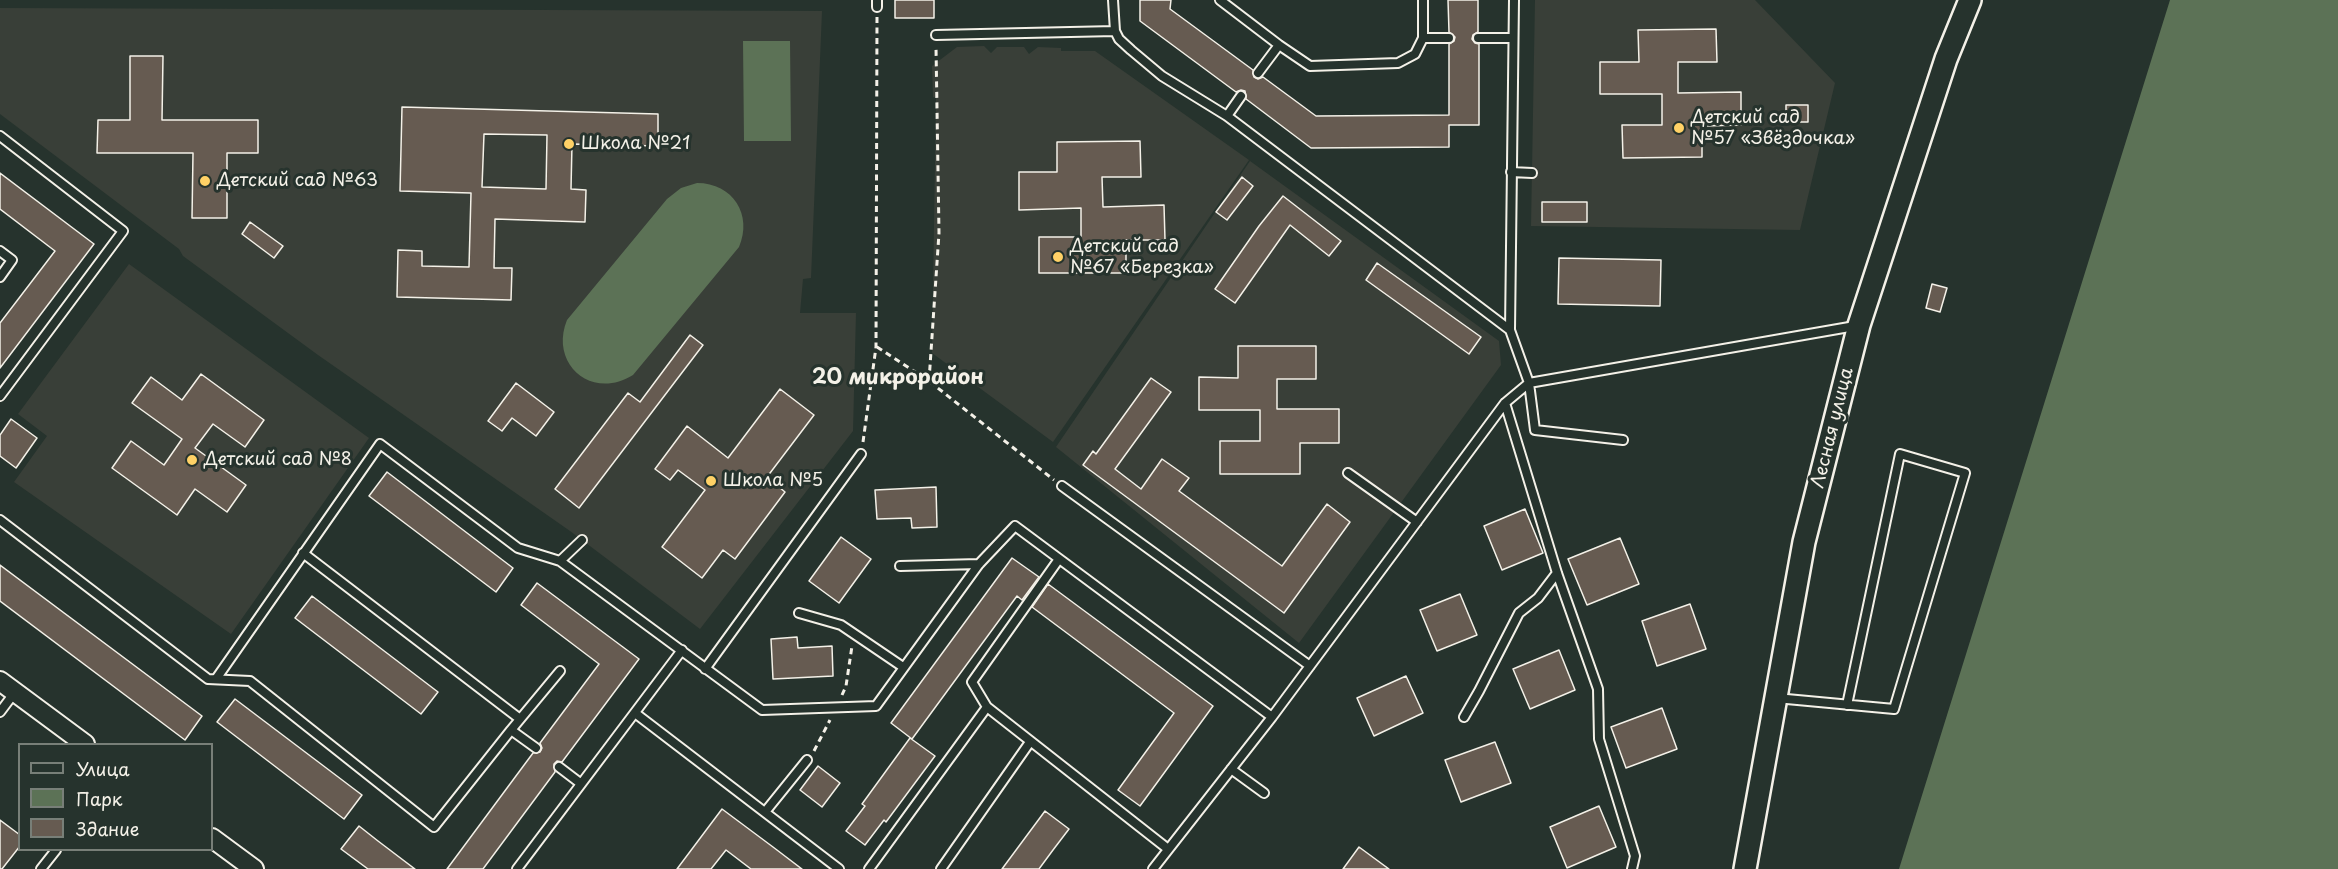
<!DOCTYPE html>
<meta charset="utf-8">
<style>
body{margin:0}
#map{position:relative;width:2338px;height:869px;overflow:hidden;background:#26332d;font-family:"Playpen Sans",sans-serif}
canvas{display:block}
.legend{position:absolute;left:18px;top:743px;width:195px;height:108px;box-sizing:border-box;background:#26332d;border:2px solid #787f78;margin:0;padding:8px 10px;list-style:none;font-size:18px;color:#f4f1e8}
.legend li{display:flex;align-items:center;gap:12px;height:30px}
.legend b{width:30px;border:2px solid #787f78}
</style>
<div id="map">
<canvas width="2338" height="869"></canvas>
<ul class="legend">
<li><b style="height:8px;background:#26332d"></b>Улица</li>
<li><b style="height:16px;background:#5c7256"></b>Парк</li>
<li><b style="height:16px;background:#665b51"></b>Здание</li>
</ul>
</div>
<script>
const g = document.querySelector('canvas').getContext('2d');
g.lineJoin = 'round';
function paint(path, color) { g.fillStyle = color; g.fill(path, 'evenodd'); }
function strokePath(path, color, width, dash) { g.strokeStyle = color; g.lineWidth = width; g.lineCap = dash ? 'butt' : 'round'; g.setLineDash(dash || []); g.stroke(path); }
function label(font, color, halo, rows, align = 'center') {
  g.font = font + ' "Playpen Sans",sans-serif'; g.lineWidth = 6; g.setLineDash([]); g.textBaseline = 'middle'; g.strokeStyle = halo; g.fillStyle = color; for (const [text, x, y, turn = 0] of rows) {
    g.save(); g.translate(x, y); g.rotate((+turn || 0) * Math.PI / 180); g.textAlign = isNaN(turn) ? turn : align; if (halo) g.strokeText(text, 0, 0); g.fillText(text, 0, 0); g.restore();
  }
}
paint(new Path2D(`
 M1535,0H1755L1835,83L1800,230L1531,226Z
 M0,8L822,11L811,278L803,279L800,313H856L853,431L700,629L570,531L318,355L183,256L179,249L0,114Z
 M984,46L991,53L997,47H1024L1029,54L1038,47L1061,48V51H1095L1249,160L1053,442L932,353L936,98L933,97L932,66L957,47Z
 M1250,161L1499,341L1501,365L1299,643L1056,447Z
 M129,264L369,438L231,634L14,482L47,436L18,414Z`), '#393f38');
paint(new Path2D(`
 M2170,0H2338V869H1899Z
 M743,41H790L791,141H744Z
 M697,183C733,183 753,215 739,247L633,375C592,401 549,364 567,320L667,199L681,188Z`), '#5c7256');
const building = new Path2D(`
 M895,0H934V18H895Z
 M1140,0H1171L1170,9L1253,70L1254,77L1258,79L1263,77L1316,116L1449,115V44L1454,41L1455,37L1449,32L1448,0H1478V32L1473,35L1472,39L1475,43L1479,44V125H1449V147L1311,148L1246,99L1245,91L1241,90L1236,92L1140,21Z
 M1716,29L1717,62H1678V93L1741,92V125L1702,126V157L1623,158L1622,125H1662V94H1600V62H1639L1638,30Z
 M130,56H163L162,120H258V153H227V218H192L193,153H97L98,120H130Z
 M1786,105H1808V122H1786Z
 M402,107L658,114V146L572,144L571,189L586,190L585,222L495,219L494,268H512L511,300L397,297L398,250L422,251V266L469,267L471,193L400,191ZM484,134L547,135L546,189L482,187Z
 M1140,141L1141,177H1102L1103,207L1164,205L1165,240H1126V273H1039V237H1081V208L1019,210V172H1057V142Z
 M0,173L94,244L0,368V323L55,251L0,209Z
 M1242,177L1253,186L1227,220L1216,212Z
 M1283,196L1341,241L1329,256L1290,225L1235,303L1215,289L1259,226Z
 M1542,202H1587V222H1542Z
 M250,222L283,246L274,258L242,234Z
 M1559,258L1661,260L1660,306L1558,304Z
 M1377,263L1481,337L1469,354L1366,280Z
 M1932,284L1947,288L1940,312L1926,308Z
 M690,335L703,345L579,508L555,489L628,393L640,402Z
 M1238,346H1316V379H1277V409H1339V443H1300V474H1220V441H1260V410H1199V377L1238,378Z
 M201,374L264,420L245,447L213,424L195,448L246,485L227,512L195,489L177,515L112,468L131,441L164,465L182,439L132,403L151,377L182,400Z
 M1151,378L1171,392L1115,469L1141,489L1162,459L1189,478L1179,491L1282,566L1327,504L1350,522L1284,613L1083,465L1093,451L1096,454Z
 M516,383L554,412L536,436L512,418L502,431L488,421Z
 M780,389L814,415L767,477L785,492L735,559L723,550L702,578L662,547L705,490L678,470L670,480L655,469L687,426L728,458Z
 M11,419L37,438L16,468L0,456V435Z
 M387,472L513,568L496,592L369,496Z
 M936,487L937,527L912,528L911,518L877,519L875,490Z
 M1525,509L1543,553L1502,570L1484,526Z
 M841,537L871,559L839,603L809,581Z
 M1620,538L1639,584L1587,605L1568,559Z
 M1012,558L1039,577L1022,600L1017,596L912,739L891,723Z
 M0,565L202,716L185,740L0,601Z
 M537,583L639,659L562,762L557,761L554,764L555,772L483,869H447L533,753L540,752L542,748L540,743L599,664L521,605Z
 M1048,584L1213,706L1140,806L1118,790L1174,713L1032,607Z
 M1460,594L1477,635L1437,651L1420,610Z
 M312,596L438,692L421,714L295,618Z
 M1690,604L1706,649L1657,666L1642,621Z
 M797,637L798,648L832,646L833,676L773,679L771,639Z
 M1559,650L1575,690L1530,709L1513,669Z
 M1406,676L1423,713L1374,736L1357,698Z
 M235,699L362,795L344,819L217,722Z
 M1662,708L1677,749L1626,768L1611,727Z
 M910,738L935,756L886,822L884,820L865,845L846,831L865,806L862,804Z
 M1495,742L1511,783L1461,802L1445,760Z
 M818,766L840,783L822,807L800,790Z
 M1599,806L1616,847L1567,868L1550,827Z
 M722,809L773,847L802,869H751L726,850L711,869H677Z
 M1045,811L1069,829L1053,850L1039,869H1002Z
 M0,820L20,835V846L2,869H0Z
 M359,826L378,841L415,869H368L341,849Z
 M1359,847L1389,869H1343Z`);
paint(building, '#665b51');
strokePath(building, '#f4f1e8', 1.5);
const service = new Path2D(`
 M1113,0L1115,31L1119,39L1131,50L1162,76L1227,116L1510,330L1529,383L1535,430L1623,440
 M1220,0L1279,45L1310,66L1398,63L1415,54L1423,38V0
 M877,7V0
 M936,35L1115,31
 M1423,38H1449
 M1478,38H1513
 M1258,73L1279,45
 M1227,116L1241,96
 M0,136L123,231L0,396
 M1511,172L1532,173
 M0,251L12,260L0,277
 M1510,330L1514,0
 M1505,403L1557,573L1598,689L1599,739L1635,856L1632,869
 M1348,473L1417,522
 M1062,486L1310,666
 M0,520L208,679L250,681L434,827L511,730
 M303,553L520,719
 M560,561L582,540
 M900,566L979,564
 M799,613L841,625L903,667
 M705,669L861,454
 M216,679L380,444L518,548L560,561L762,710L876,706L979,564L1015,526L1272,717
 M1776,698L1894,709L1965,473L1900,454L1847,705
 M987,707L972,682L1059,559
 M0,712L15,692
 M635,713L839,869
 M1464,717L1479,691L1519,613L1538,598L1557,573
 M536,748L511,730L560,671
 M559,767L580,783
 M1231,769L1264,793
 M765,812L807,760
 M41,869L56,850
 M517,869L682,650
 M869,869L987,707L1168,849
 M941,869L1030,742
 M1153,869L1272,717L1505,403L1529,383L1855,326`);
const tertiary = new Path2D(`
 M0,681L85,744
 M212,838L254,869`);
const secondary = new Path2D(`
 M1745,869L1804,542L1859,325L1946,59L1970,0`);
strokePath(service, '#f4f1e8', 12);
strokePath(tertiary, '#f4f1e8', 22);
strokePath(secondary, '#f4f1e8', 26);
strokePath(new Path2D(`
 M877,347L929,381L1054,480
 M929,381L939,233L936,47
 M863,442L876,347L877,17
 M842,695L846,686L852,646
 M814,751L830,720`), '#f4f1e8', 3, [6, 4.5]);
strokePath(service, '#26332d', 8);
strokePath(tertiary, '#26332d', 18);
strokePath(secondary, '#26332d', 21);
for (const [x, y, r, color] of [
 [1679,128,6,"#ffd166"],
 [569,144,6,"#ffd166"],
 [205,181,6,"#ffd166"],
 [1058,257,6,"#ffd166"],
 [192,460,6,"#ffd166"],
 [711,481,6,"#ffd166"]
]) { const dot = new Path2D(); dot.arc(x, y, r, 0, 2 * Math.PI); g.fillStyle = color; g.fill(dot); strokePath(dot, '#26332d', 2); }
label('18px', '#f4f1e8', '#26332d', [
 ["Детский сад",1691,118],
 ["№57 «Звёздочка»",1691,139],
 ["Школа №21",581,144],
 ["Детский сад №63",217,181],
 ["Детский сад",1070,247],
 ["№67 «Березка»",1070,268],
 ["Детский сад №8",204,460],
 ["Школа №5",723,481]
], 'left');
label('18px', '#f4f1e8', '#26332d', [
 ["Лесная улица",1833,428,-76]
]);
label('bold 21px', '#f4f1e8', '#26332d', [
 ["20 микрорайон",898,378]
]);
</script>
